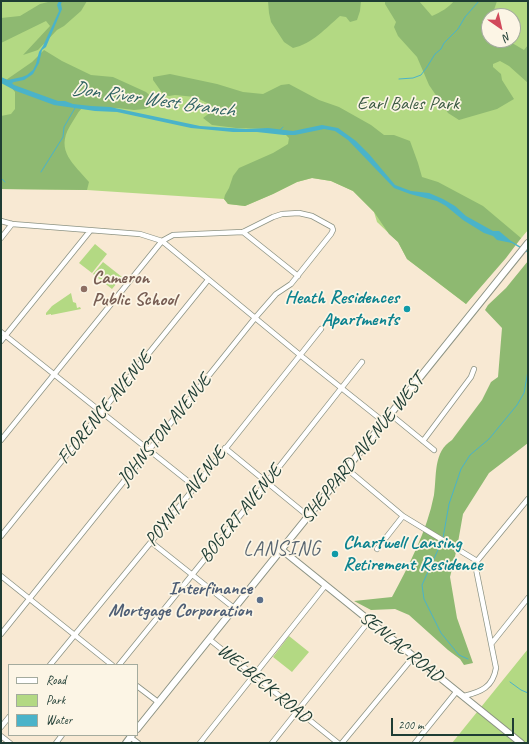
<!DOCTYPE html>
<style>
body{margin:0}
#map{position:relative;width:529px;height:744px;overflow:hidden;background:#f8e9d3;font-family:Caveat,sans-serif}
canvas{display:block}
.frame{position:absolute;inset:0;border:2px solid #1f3d34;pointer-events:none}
.legend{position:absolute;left:8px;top:664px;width:130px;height:72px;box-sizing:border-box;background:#fcf5e5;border:1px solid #a4ab9e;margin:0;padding:5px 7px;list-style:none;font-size:12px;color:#1f3d34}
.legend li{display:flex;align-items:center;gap:8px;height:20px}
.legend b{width:20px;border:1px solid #a4ab9e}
.north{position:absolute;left:481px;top:8px;width:40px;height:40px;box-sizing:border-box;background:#fcf5e5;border:1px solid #a4ab9e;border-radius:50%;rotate:146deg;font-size:11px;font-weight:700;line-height:16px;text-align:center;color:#1f3d34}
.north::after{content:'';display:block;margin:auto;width:14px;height:18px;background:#d1495b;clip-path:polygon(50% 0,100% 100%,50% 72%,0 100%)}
.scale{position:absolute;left:391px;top:718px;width:123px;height:18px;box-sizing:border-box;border:2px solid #1f3d34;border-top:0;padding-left:5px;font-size:12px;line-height:14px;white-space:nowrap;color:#1f3d34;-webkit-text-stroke:3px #fcf5e5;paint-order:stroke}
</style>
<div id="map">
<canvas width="529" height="744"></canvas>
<div class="frame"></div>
<ul class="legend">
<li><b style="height:5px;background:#fff"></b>Road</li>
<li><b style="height:11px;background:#b3d983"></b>Park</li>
<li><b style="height:11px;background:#4ab3c9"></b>Water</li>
</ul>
<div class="north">N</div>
<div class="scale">200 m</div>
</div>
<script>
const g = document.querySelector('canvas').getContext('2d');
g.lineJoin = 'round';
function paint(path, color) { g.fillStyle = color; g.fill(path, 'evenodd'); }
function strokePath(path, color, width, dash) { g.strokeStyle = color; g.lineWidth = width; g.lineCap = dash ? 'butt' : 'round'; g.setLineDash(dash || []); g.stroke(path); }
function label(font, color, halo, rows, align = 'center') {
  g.font = font + ' Caveat,sans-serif'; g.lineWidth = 3.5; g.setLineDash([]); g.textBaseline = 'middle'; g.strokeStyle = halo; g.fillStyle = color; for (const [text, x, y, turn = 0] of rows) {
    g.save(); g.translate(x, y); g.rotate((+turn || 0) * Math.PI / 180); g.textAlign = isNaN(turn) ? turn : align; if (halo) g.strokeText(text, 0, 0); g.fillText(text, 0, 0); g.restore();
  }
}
paint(new Path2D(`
 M1,1H528V230L466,304L407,259L398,242L377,222L374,212L353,191L331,181L312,178L297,182L273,194L245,206L228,204L224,199L87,190L1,189ZM489,16H513V40H489Z
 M95,244L107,254L92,273L79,263Z
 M103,262L122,277L112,289L93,274Z
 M71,293L73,302L76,303L77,308L80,307L81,309L51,315V314L46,315V313L52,306Z
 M289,636L309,652L292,672L273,657Z
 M528,649V743H452Z`), '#b3d983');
paint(new Path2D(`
 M52,1H87L81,11L64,26L57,30L38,50L23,55L50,26L46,21L1,43V18L20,16L40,4Z
 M268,1H361L360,11L357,20L350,22L346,17L340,16C326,28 312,44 293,48L284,42L271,22L269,13Z
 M385,1H419L432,16C441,12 448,8 454,1H497L494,10V16H489V40H507L524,50L528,45V83L509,66L500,61L493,64V67L501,74L502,80L514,99L497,109L459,120L448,113L429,85L417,57L398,36L394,27L396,22L385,4Z
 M44,50L62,61L91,75L113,77L146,92L159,104L145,109L134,110L117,108H82C77,113 74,120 70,126C55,151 74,164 89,182L87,190L1,189V116L11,114L15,109V92L6,80L32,62Z
 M170,74L217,84L243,92L263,94L281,85L289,84L319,100L339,107L371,125L384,135H394L410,141L418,163L422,177L438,182L483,206L521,238L506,258L466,304L407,259L398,242L389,234L374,212L353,191L331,181L312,178L297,182L273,194L245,206L228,204L224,199L225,195L229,188L233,176L239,168L273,153L288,144L289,138L283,132L269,129L236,128L212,125L203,118L211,112L209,104L195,97L175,95L169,96L163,94L153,80V77Z
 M528,261V443L489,473L463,514L457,548L450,577L457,618L473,663L464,665L460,659L448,650L409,615L395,609L371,610L354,601L392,597C409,565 427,531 434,495C437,475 433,452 452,440L482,400L491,382L498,377L502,328L485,310L488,305L506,288Z`), '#8eb971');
paint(new Path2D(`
 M59,1H62L61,4L62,9L46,47L42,50L39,63L33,74L24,80L14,82L12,83L14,85L58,101H65L73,104L91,106L110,107L200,126L246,129L268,128L293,131L322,125L338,128L356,141L369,154L395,185L411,191L429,193L443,199L455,206L466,216L493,231H499L511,241L528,251V253L512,243L497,240L493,236L484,233L463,220L446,206L437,201L410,194L394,188L348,140L335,131L324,129L295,135H284L257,132H233L191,128L117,112L95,111L54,105L16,91L1,83V77L8,80L22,77L27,75L33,70L36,64L39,52L43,46L59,11L57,5Z`), '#4ab3c9');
strokePath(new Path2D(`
 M399,79L413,78L421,75L427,67L435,54L441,49L444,43L458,29L465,17L479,1
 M279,131L283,127
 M41,172L63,137L64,127L75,108
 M1,178L5,182
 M443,538L449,504L461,469L470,455L489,439L517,405L524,393L528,371
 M442,541L422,585L424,599L441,633L459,655L468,659
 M510,682L521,690L528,693`), '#4ab3c9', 1);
const street = new Path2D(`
 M1,221L12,224L140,234L162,241L300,355L384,422
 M243,232L298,276
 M1,238L12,224
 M1,332L194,486
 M1,341L90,231
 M390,414L434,450
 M1,440L162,241L173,235L243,232L273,217L282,214L299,213L312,216L332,227L333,230L331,234L291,284L276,294L255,318L1,634
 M423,441L471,377L474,369
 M225,448L308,516
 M347,469L403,516L477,561
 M1,536L208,280
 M151,542L234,608
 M377,549L403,516
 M477,561L528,499
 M1,576L112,665
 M209,639L338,743
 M492,643L528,598
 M50,665L151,542L321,329
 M119,665L264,486L362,362
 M137,686L158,702
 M464,696C481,692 493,687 496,668L476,569L477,561
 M1,727L9,717
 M1,736L10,743
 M130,737L138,743
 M56,743L62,735
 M200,743L325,586
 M272,743L369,621
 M342,743L414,656
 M415,743L457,691`);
const secondary = new Path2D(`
 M282,550L521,743
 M137,729L528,243
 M126,743L132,735`);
strokePath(street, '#8c9384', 6);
strokePath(secondary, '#8c9384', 8);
strokePath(street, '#fff', 4.5);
strokePath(secondary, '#fff', 6);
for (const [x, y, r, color] of [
 [84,289,4,"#8d6e63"],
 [407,309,4,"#0f9aa8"],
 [335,554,4,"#0f9aa8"],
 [260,600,4,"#5c6f8a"]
]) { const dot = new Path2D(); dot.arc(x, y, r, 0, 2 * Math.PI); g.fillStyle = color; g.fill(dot); strokePath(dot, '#fcf5e5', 1.5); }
label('19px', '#3d5c44', '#fcf5e5', [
 ["Earl Bales Park",408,104]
]);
label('bold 19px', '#785e54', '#fcf5e5', [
 ["Cameron",92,278],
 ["Public School",92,300]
], 'left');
label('bold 19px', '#0d838f', '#fcf5e5', [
 ["Heath Residences",399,298],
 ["Apartments",399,320],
 ["Chartwell Lansing",343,543,"left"],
 ["Retirement Residence",343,565,"left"]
], 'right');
label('19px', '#1f3d34', '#fcf5e5', [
 ["FLORENCE AVENUE",105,408,-51],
 ["JOHNSTON AVENUE",165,430,-51],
 ["SHEPPARD AVENUE WEST",363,449,-51],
 ["POYNTZ AVENUE",186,497,-52],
 ["BOGERT AVENUE",241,514,-51],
 ["SENLAC ROAD",401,647,39],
 ["WELBECK ROAD",264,684,39]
]);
label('bold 19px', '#4e5e75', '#fcf5e5', [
 ["Interfinance",252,589],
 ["Mortgage Corporation",252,611]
], 'right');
label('italic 20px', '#2c6061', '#fcf5e5', [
 ["Don River West Branch",153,100,8]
]);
g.letterSpacing = '1px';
label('20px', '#586570', '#fcf5e5', [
 ["LANSING",282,550]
]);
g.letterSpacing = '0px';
</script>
